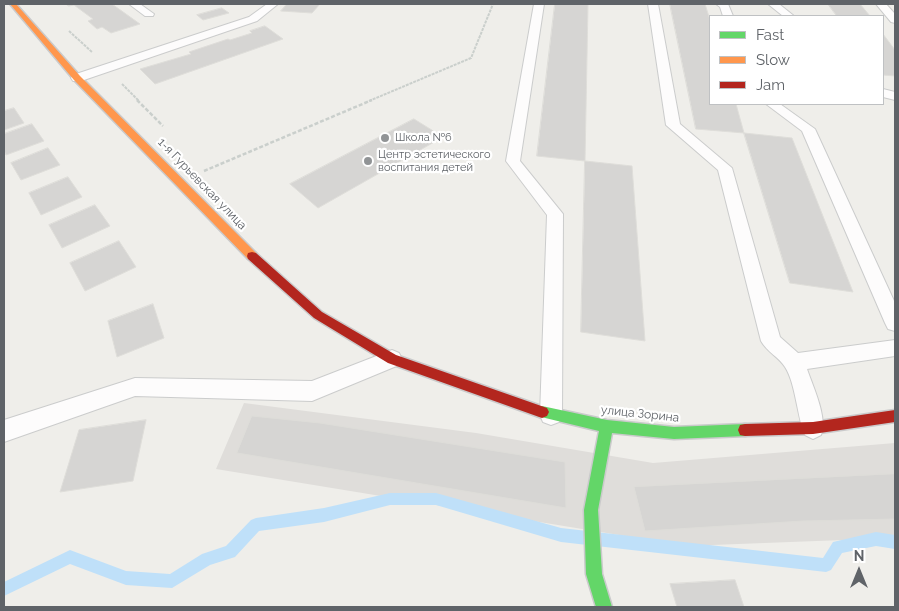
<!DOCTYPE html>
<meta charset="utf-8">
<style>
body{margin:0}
#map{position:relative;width:899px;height:611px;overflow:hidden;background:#efeeea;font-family:Raleway,sans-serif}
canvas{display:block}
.frame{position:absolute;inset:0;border:5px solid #5f6368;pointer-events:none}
.legend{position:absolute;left:709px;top:15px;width:175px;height:90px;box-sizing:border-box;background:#fff;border:1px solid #bfc1c3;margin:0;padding:6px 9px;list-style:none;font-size:15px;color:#5f6368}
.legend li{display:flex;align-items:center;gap:10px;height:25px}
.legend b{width:25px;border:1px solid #bfc1c3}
.north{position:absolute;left:834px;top:546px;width:50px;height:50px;-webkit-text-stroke:4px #fff;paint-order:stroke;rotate:0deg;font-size:14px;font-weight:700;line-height:20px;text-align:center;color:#5f6368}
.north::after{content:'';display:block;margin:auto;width:18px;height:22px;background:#5f6368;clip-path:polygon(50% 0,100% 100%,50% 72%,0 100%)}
</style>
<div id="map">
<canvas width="899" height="611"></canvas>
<div class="frame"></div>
<ul class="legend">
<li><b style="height:6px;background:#63d668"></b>Fast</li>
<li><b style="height:6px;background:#ff974d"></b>Slow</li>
<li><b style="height:6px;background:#b3261e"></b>Jam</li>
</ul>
<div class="north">N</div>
</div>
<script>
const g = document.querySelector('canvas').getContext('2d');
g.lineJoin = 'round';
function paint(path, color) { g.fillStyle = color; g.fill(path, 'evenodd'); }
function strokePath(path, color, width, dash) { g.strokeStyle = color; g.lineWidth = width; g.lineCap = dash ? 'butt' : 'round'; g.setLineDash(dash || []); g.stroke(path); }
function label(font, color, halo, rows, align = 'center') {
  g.font = font + ' Raleway,sans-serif'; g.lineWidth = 4.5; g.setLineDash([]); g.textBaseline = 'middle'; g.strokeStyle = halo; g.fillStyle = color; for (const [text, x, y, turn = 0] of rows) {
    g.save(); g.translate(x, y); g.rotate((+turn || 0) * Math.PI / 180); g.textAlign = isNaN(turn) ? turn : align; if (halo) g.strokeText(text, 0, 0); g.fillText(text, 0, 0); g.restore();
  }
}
paint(new Path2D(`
 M244,403L476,433L653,463L895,443V538L686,546L216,469Z`), '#dfddda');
paint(new Path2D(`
 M390,493H436L561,528L823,558L833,542L876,532L895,535V549L876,546L842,553L831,570L826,572L561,542L436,505H390L324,522L259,531L235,557L210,565L172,588L126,585L70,564L4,596V582L70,550L126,571L170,574L202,554L226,546L251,520L256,518L324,508Z`), '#bfe0f9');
const building = new Path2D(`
 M66,4H112L140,24L111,33L102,27L97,29L88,21L93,19L74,5L69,6Z
 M287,4H320L312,13L281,11Z
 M555,4H588L585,161L537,156Z
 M670,4H705L710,20V104H736L744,133L696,129Z
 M828,4H860L870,16H837Z
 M222,8L229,13L203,20L197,15Z
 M265,26L283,39L155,84L140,69L191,54L189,52L228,39L230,40L252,33L250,31Z
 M883,34L895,50V76L883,75Z
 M14,108L24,123L4,130V111Z
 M414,119L443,137L318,208L290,184Z
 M32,124L44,141L6,155L4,150V134Z
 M744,133L792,138L853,292L790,283Z
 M48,148L60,165L21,180L11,163Z
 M585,161L632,166L645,341L581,332Z
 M68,177L82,197L41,215L29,193Z
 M95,205L110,226L62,248L49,225Z
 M119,241L136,267L85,291L70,263Z
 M153,304L164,338L117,357L108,321Z
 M252,416L320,423L565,462L566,508L237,453Z
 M146,420L133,481L60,492L79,430Z
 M895,474V519L803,521L645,531L634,487Z
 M735,580L744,607H677L670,584Z`);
paint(building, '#d6d5d3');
strokePath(building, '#deddd9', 1);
const lane = new Path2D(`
 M129,4H140L154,14L153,16H145Z
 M267,4H278L257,21L81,81H73L71,78L73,75L249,17Z
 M534,4H544L520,161L563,214L562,415L559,422L551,425L543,422L540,415L547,215L506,161Z
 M648,4H658L680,124L732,168L780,337L798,353L895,340V356L807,369C813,387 828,418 821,435L813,439L805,435C797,417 796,384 785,367C779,357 767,352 761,341L718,170L666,125Z
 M716,4H728L733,16H723L720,7Z
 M768,4H779L794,16H783Z
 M876,4H886L895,14V23L891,22Z
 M883,89L895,92V100L883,97Z
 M766,104H780L815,129L895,303V331L888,329L885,323L802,131Z
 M392,350L399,353L402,359L399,365L312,401L135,396L4,442V420L135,378L312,381Z`);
const fast = new Path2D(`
 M542,406L607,420L674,427L745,424L750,425L752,430L750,435L745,436L674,439L612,433L598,510L602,574L612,607H596L586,574L584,510L599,431L537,416L535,412L537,408Z`);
const slow = new Path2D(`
 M10,4H16L80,76L256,253L257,256L256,259H248L74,80Z`);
const jam = new Path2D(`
 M252,252L256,253L322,312L396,355L547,408L549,412L547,416L542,418L388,363L314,318L248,259L247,256L248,253Z
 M895,410V422L813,434L745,436L740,435L738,430L740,425L745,424L813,422Z`);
strokePath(lane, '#cbcccc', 2);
strokePath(fast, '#cacacb', 3);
strokePath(slow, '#cacacb', 3);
strokePath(jam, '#cacacb', 3);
strokePath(new Path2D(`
 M69,31L92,52
 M122,84L139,101
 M369,101L471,58L493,4`), '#cacfcc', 2, [3, 1]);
strokePath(new Path2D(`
 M137,100L163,126
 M204,171L372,100`), '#cacfcc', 2.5, [4, 2]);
paint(lane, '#fdfcfc');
paint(fast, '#63d668');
paint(slow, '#ff974d');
paint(jam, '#b3261e');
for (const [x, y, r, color] of [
 [385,138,5,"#919496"],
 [368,161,5,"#919496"]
]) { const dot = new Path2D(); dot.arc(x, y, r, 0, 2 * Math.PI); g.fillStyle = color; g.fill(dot); strokePath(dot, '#fff', 2); }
label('11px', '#5f6368', '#fff', [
 ["Школа №6",395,138],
 ["Центр эстетического",378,155],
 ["воспитания детей",378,168]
], 'left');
label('12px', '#5f6368', '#fff', [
 ["1-я Гурьевская улица",202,184,46],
 ["улица Зорина",640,414,6]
]);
</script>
